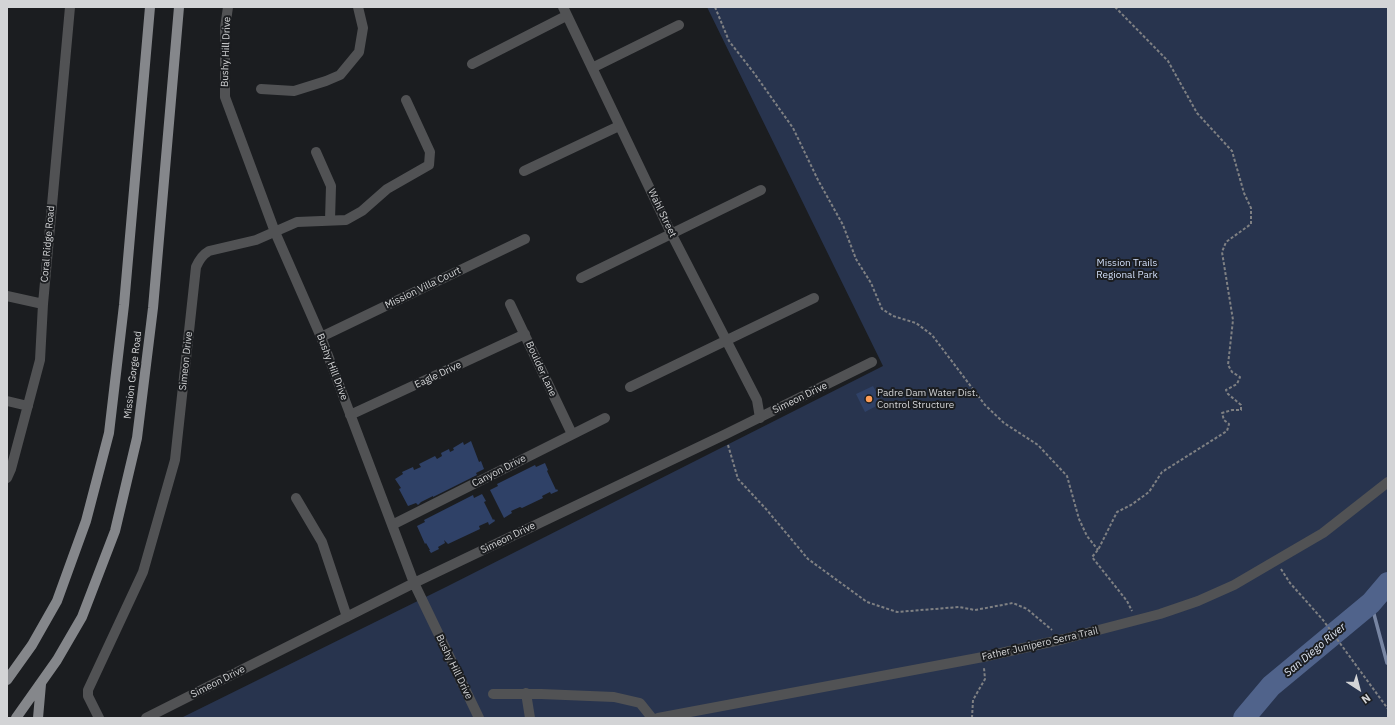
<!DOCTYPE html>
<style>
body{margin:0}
#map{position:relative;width:1395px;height:725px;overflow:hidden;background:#1b1d20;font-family:"IBM Plex Sans",sans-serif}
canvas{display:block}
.frame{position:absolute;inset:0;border:8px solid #d3d4d6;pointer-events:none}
.north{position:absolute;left:1339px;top:669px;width:40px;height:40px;-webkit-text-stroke:3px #1b1d20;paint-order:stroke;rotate:144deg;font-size:11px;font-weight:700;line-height:16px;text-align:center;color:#d3d4d6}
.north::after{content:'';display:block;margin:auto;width:14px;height:18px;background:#d3d4d6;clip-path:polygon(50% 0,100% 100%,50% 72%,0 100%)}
</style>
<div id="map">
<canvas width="1395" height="725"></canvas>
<div class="frame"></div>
<div class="north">N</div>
</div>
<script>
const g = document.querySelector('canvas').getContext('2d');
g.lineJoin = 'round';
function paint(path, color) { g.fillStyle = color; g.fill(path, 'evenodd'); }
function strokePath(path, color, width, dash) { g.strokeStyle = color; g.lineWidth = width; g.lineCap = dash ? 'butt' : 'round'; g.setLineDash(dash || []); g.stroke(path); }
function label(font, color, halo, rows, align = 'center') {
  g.font = font + ' "IBM Plex Sans",sans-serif'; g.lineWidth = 4; g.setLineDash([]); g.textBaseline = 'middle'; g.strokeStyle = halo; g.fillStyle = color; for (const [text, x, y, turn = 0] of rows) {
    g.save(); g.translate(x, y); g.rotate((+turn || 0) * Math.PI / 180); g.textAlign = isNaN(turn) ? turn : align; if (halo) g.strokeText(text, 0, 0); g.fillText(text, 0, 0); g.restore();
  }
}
paint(new Path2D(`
 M707,7H1388V718H181L446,587L883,366Z`), '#28344e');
strokePath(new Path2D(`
 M1371,603L1387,663H1388`), '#7785a2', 3.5);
strokePath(new Path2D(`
 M1244,718L1271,686L1371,603L1388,583`), '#50638b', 22);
paint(new Path2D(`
 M873,386L882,403L865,412L856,394Z
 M471,441L479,462L481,461L484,469L476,473L477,475L433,497V496L421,502L418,505L416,503L408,506L399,489L401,488L395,479L403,474L402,472L413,467L414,470L421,467L419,464L435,456L437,459L442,456L441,453L449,449L450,452L454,450L453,448L463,442L464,445Z
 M545,463L548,470L547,471L556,490L557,489L558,491L551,494L550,492L542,496L543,498L522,508L520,507L511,511L512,513L504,518L490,490L498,486L497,484L535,465L536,467Z
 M482,494L486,501L484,502L493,520L494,519L495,521L489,525L488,522L479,526L480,529L448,544L444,540L445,543L438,547L439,549L431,553L429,550H430L426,543L425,544L417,526L425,522L424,520L473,495L474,498Z`), '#2f4167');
strokePath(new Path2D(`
 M715,7L729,41L754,73L793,128L818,180L843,225L856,259L871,283L882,309L893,316L916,323L932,335L985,405L1004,423L1038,445L1067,476L1079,519L1087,536L1098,550
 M1115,7L1168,61L1197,113L1232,151L1244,193L1251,208V224L1226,242L1222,252L1233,320L1228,365L1232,372L1240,377L1237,384L1226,390L1228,394L1241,405V410H1232L1222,413L1224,420L1229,424L1227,431L1162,472L1149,492L1131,505L1117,512L1098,550L1092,557L1127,601L1132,611
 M728,445L738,479L766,509L808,559L867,602L897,612L959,607L975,610L1013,603L1027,609L1052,630
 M1281,569L1290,583L1323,620L1388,709
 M972,718L973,700L985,679L984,668`), '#7f8083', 2, [3, 2]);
strokePath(new Path2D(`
 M228,7L225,28V97L275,232L321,337L414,583L479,718
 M563,7L671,233L757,400L760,418
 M472,64L566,16
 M592,68L679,25
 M261,89L294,91L326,81L340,75L359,52L363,28L358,7
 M316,152L331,186L330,220
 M524,171L619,126
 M581,278L761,190
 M7,296L43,304
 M510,304L572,434
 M321,337L525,239
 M630,387L814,298
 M7,401L28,406
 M350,415L525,334
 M7,478L11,469L40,360L43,304L70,7
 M296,498L322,542L347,617
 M392,525L605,418
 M526,693L530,718
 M493,694H541L614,697L640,703L652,718
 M99,718L88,696V690L143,572L175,460L196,267C199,260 202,255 209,251L256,240L297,222L346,220L362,211L387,189L429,165L430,152L406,100
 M146,718L414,583L726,434L872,362
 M658,718L983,657L1064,639L1160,614L1198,601L1234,585L1275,561L1323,533L1388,482`), '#515254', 10);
strokePath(new Path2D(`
 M7,680L32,645L57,601L86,521L109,433L124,305L150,7
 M16,718L57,660L82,617L115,531L137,438L153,308L179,7
 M38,718L41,684`), '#85878b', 10);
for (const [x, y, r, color] of [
 [869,399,4,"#fd9c56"]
]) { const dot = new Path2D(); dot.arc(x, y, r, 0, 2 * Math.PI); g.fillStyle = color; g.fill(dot); strokePath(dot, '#1b1d20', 1.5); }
label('10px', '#d3d4d6', '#1b1d20', [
 ["Bushy Hill Drive",226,52,-88],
 ["Wahl Street",662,213,64],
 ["Coral Ridge Road",48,244,-85],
 ["Mission Villa Court",423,288,-26],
 ["Simeon Drive",186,361,-84],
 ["Bushy Hill Drive",332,367,69],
 ["Boulder Lane",541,369,65],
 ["Mission Gorge Road",133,375,-83],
 ["Eagle Drive",438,375,-25],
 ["Simeon Drive",800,398,-26],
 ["Canyon Drive",499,471,-27],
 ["Simeon Drive",508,538,-26],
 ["Father Junipero Serra Trail",1040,644,-13],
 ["Bushy Hill Drive",454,667,64],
 ["Simeon Drive",218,682,-27]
]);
label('10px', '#d2dffa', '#1b1d20', [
 ["Mission Trails",1127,263],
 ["Regional Park",1127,275]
]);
label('10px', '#d3d4d6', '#1b1d20', [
 ["Padre Dam Water Dist.",877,393],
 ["Control Structure",877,405]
], 'left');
label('italic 11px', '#dee5f2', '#1b1d20', [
 ["San Diego River",1315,650,-40]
]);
</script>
